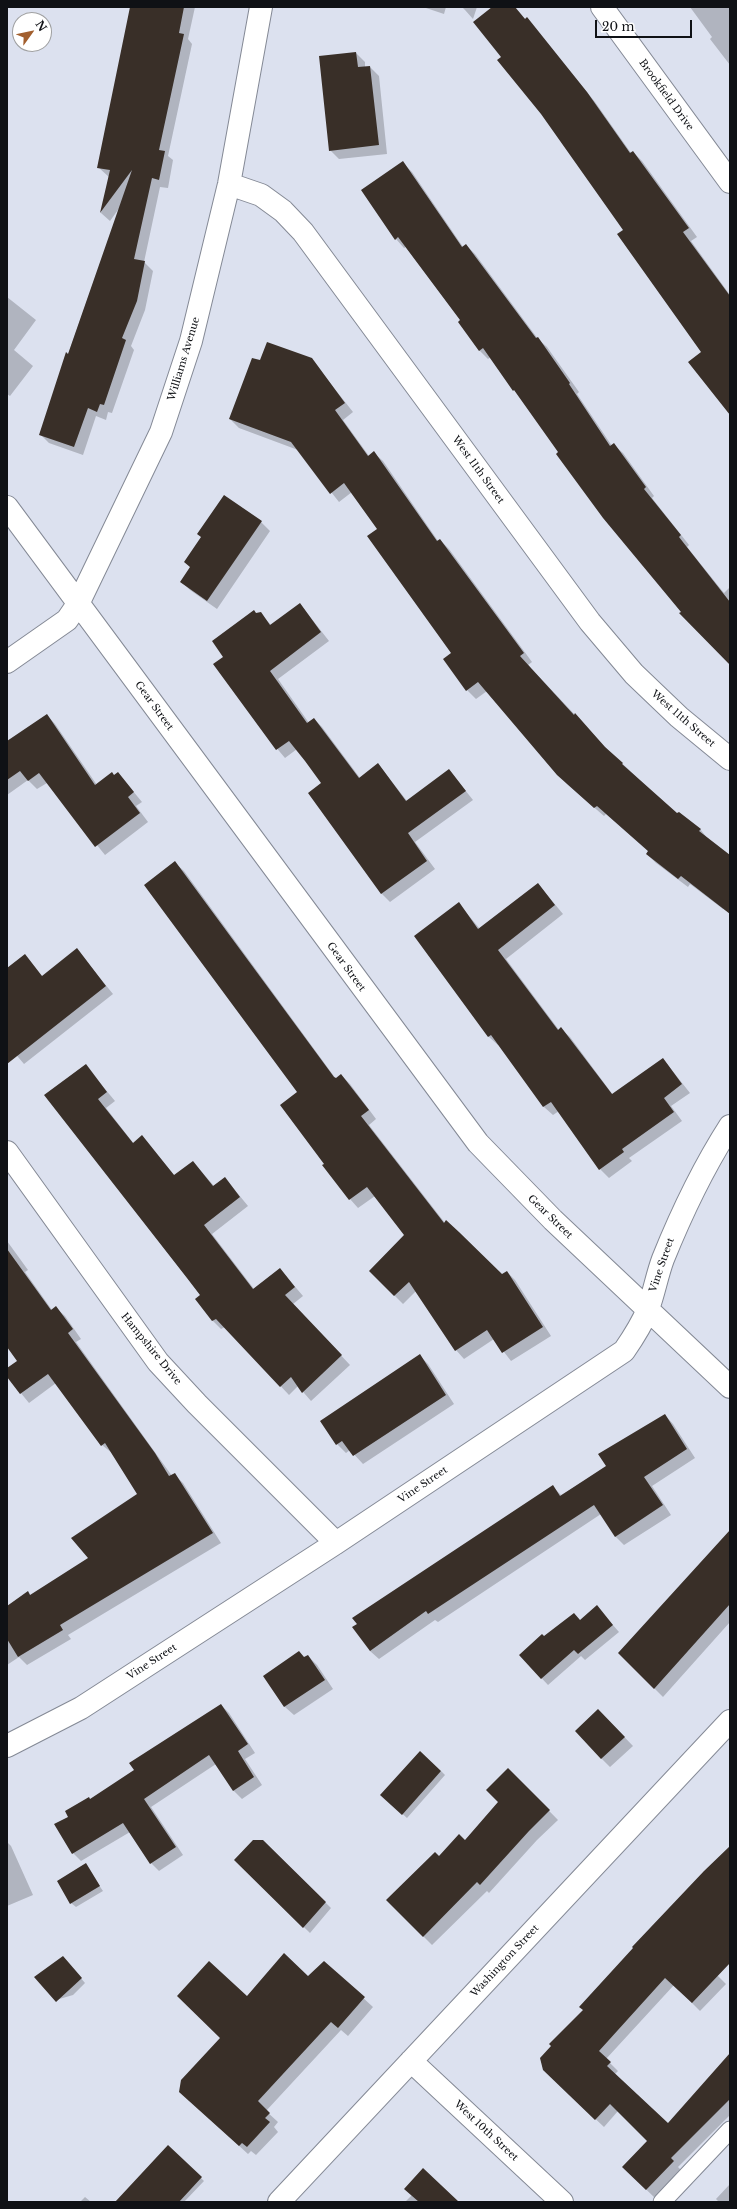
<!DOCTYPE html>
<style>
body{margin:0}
#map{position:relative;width:737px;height:2209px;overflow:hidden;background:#dce1ef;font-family:"Libre Baskerville",serif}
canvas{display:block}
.frame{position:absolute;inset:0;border:8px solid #0f1115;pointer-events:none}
.north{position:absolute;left:12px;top:12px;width:40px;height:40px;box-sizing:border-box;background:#fff;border:1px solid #9fa0a1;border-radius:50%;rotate:57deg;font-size:11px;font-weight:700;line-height:16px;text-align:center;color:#0f1115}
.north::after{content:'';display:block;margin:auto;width:14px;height:18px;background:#a25f2e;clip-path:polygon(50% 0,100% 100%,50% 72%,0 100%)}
.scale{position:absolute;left:595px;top:20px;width:97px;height:18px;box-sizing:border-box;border:2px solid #0f1115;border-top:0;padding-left:5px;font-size:12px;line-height:14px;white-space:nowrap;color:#0f1115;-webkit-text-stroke:3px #fff;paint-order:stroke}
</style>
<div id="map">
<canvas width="737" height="2209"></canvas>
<div class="frame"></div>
<div class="north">N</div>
<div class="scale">20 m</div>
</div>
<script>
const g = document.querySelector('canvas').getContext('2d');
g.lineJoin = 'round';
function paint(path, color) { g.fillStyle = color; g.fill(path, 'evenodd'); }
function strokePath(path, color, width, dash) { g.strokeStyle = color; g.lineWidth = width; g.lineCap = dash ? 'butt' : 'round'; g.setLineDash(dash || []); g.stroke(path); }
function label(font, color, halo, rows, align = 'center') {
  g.font = font + ' "Libre Baskerville",serif'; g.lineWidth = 4; g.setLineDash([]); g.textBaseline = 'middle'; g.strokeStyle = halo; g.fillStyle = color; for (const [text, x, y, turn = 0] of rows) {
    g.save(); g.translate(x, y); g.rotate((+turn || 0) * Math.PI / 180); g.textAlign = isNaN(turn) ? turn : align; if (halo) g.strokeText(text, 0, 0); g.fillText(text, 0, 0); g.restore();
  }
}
paint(new Path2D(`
 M132,7H195L188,39L192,44L168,156L173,160L168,188L160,187L144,262L153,271L145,310L131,346L134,350L112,413L108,412L106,420L96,416L83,455L49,443L40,434L120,207L110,221L101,213L109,177L98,167Z
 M423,7H446L444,14Z
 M462,7H477L473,19L465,10Z
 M493,7H515L526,20L535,28L595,102L631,153L633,152L642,161L697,237L691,241L730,295V404L703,352L624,230L502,57Z
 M690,7H730V65L710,39L712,37Z
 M356,53L365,62V67H370L379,76L387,154L339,159L330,150Z
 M403,163L412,172L463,247L466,245L475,254L538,339L547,347L579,392L577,394L612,446L614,445L623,453L654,496L652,498L689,545L687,547L724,593L730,587V663L682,612L559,452L491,357L488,359L479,350L461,321L406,247L404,248L396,239Z
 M7,297L36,320L14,350L33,366L10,396L7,394Z
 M311,359L353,412L343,420L369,456L374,453L383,461L438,541L440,540L449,549L532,662L528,665L610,752L677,815L700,829L708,839L730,856V900L723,909L690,884L688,887L656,863L647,854L649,852L606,814L604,816L567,784L487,691L476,699L467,690L452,654L378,529L352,492L339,502L298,450L239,428L230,419L260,362Z
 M224,496L261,522L270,531L217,609L190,590L182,582L191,567L202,537Z
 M300,604L329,641L278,679L309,723L314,719L322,727L360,778L378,764L407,801L449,770L473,800L415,842L435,869L390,902L382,894L310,793L322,783L297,749L285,758L264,733L225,657L256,614L260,613L271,625Z
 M47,715L55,724L97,785L118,773L142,802L136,806L148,822L105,855L47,783L37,789L28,780L7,795V744Z
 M175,863L184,871L336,1079L341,1075L350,1084L376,1119L369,1125L445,1223L502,1275L507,1272L515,1280L551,1336L511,1361L494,1339L464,1359L456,1350L416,1291L403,1304L370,1271L405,1235L375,1196L358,1208L350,1199L326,1164L299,1093Z
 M538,884L563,914L506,959L559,1030L561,1029L570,1037L613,1095L663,1059L690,1093L671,1106L682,1121L629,1158L632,1161L609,1178L600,1169L559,1111L553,1115L544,1107L499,1044L498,1045L489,1037L415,936L459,904L480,929Z
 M77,950L113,994L24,1064L7,1044V971L43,976Z
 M85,1065L115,1101L106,1108L134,1144L142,1137L175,1176L193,1162L214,1186L225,1178L248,1206L212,1234L254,1289L280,1269L303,1296L293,1304L350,1365L311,1401L298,1386L289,1395L225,1327L221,1329L213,1321L196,1299L201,1296L46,1095Z
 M7,1241L28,1270L25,1272L52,1310L56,1308L65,1316L81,1339L76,1342L172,1476L174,1474L183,1483L221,1543L68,1635L71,1639L27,1665L19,1657L7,1665V1607L28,1592L31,1596L90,1558L138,1494L112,1453L102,1445L56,1383L29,1403L7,1376V1369L18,1361L7,1345Z
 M419,1355L428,1364L454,1404L363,1464L350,1450L346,1453L337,1444Z
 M665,1415L673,1424L695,1458L652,1486L671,1515L624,1545L615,1536L601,1514L438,1622L435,1620L379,1659L370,1651L354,1618L553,1487L561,1495L608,1467Z
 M730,1532V1622L663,1697L619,1653Z
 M597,1607L619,1632L585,1660L581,1656L548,1685L520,1655L544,1637L580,1621Z
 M308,1656L317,1665L333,1689L294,1715L285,1707L264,1676Z
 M221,1705L229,1713L255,1753L245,1759L262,1785L242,1799L233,1790L216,1764L151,1807L183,1855L159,1871L151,1863L130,1832L81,1861L73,1853L69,1817L90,1800L135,1771Z
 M607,1719L633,1746L610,1767L601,1758Z
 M508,1769L558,1820L537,1840L489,1893L487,1891L432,1945L387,1900L465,1842L499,1802Z
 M441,1771L445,1775L407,1818L386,1799Z
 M263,1841L331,1908L310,1933L235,1860Z
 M7,1842L11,1846L33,1895L7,1906Z
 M730,1847V1954L713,1971L726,1984L700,2011L674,1985L606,2059L618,2071L615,2074L668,2125L730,2057V2115L678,2167L681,2170L655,2198L623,2167L648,2141L618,2111L604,2127L552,2078L584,2010Z
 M85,1865L103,1891L76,1907L71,1903Z
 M63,1957L85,1983L73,1995L56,2000Z
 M324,1962L373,2007L348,2036L341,2030L266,2111L278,2122L274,2127L278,2132L256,2155L251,2151L248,2154L190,2101L222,2038L247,1997L308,1977Z
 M195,2172L204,2181L184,2202H116Z
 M730,2184V2202H719L716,2199Z
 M412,2195L458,2202H405Z
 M85,2197L91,2202H80Z`), '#0003');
paint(new Path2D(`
 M130,7H184L179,33L184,34L159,150L165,151L159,180L152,178L134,259L145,261L137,301L122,338L126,340L104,405L100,404L97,412L88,408L74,447L39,435L66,352L68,354L132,170L100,213L110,170L97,168Z
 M492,7H515L525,19L527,17L587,92L630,153L633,151L689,228L683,232L730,296V415L688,362L701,352L617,234L623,230L541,114L497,60L501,57L473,22Z
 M356,52L358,67L370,66L379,145L329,151L319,56Z
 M403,161L462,247L466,244L536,338L538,337L570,383L569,384L610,446L614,443L646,487L644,489L681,535L679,537L730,602V665L679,613L681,612L603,518L556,454L558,452L514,390L513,391L483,348L479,351L458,322L460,320L398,237L395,240L361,190Z
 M267,342L312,358L345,403L335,410L368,456L374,451L437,541L440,539L524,653L520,656L574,715L575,713L605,747L623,763L622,764L677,813L679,812L701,829L699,831L730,855V914L681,876L678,879L646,854L648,851L597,806L594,808L557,775L478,682L466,691L443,659L451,653L367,536L377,529L344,483L330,494L291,442L229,419L252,358L260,360Z
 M224,495L262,521L207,601L180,582L190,567L184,562L201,537L197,534Z
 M300,603L321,632L270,671L307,723L314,718L359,778L378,763L406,801L449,769L466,791L408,833L427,861L381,894L308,793L321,783L305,761L289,741L276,750L213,664L223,657L212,641L254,610L256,613L261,612L270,625Z
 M47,714L95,785L112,772L114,775L118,772L134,792L128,797L140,813L95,847L39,773L28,781L20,771L7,780V741Z
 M175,861L334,1077L336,1078L341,1074L369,1110L361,1116L444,1223L446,1220L459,1232L502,1274L507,1271L543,1327L502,1353L487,1330L455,1351L409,1282L394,1296L369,1271L404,1235L367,1187L349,1200L322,1165L324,1164L280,1105L297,1092L144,885Z
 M538,883L555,905L498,950L558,1030L561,1027L612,1094L663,1058L682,1084L664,1098L674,1112L622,1149L624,1152L599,1170L551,1102L543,1107L491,1035L488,1037L414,936L459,902L478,929Z
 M77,948L106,986L7,1064V968L25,954L42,976Z
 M86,1064L107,1092L98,1099L133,1143L142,1135L174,1175L193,1161L213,1186L225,1177L240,1197L204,1225L253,1289L280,1268L295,1287L285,1295L342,1355L302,1393L291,1377L280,1387L216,1319L212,1321L195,1299L200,1295L187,1278L44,1095Z
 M7,1249L51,1310L56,1306L73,1329L68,1333L155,1453L169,1476L175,1473L213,1533L60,1625L63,1630L18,1657L7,1639V1606L28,1591L30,1595L88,1558L71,1538L137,1494L105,1443L101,1446L48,1374L20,1394L7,1377V1368L17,1361L7,1347Z
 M420,1354L446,1395L353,1456L342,1441L336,1445L320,1421Z
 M665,1414L687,1449L644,1477L663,1505L615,1537L594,1505L428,1614L426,1611L370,1651L352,1627L357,1624L352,1618L553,1485L560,1496L606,1466L598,1454Z
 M730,1530V1604L654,1689L618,1653Z
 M597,1605L613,1625L578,1654L574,1650L541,1679L519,1655L542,1634L544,1636L574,1613L580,1620Z
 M299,1651L304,1657L308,1655L325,1680L284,1707L263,1676Z
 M221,1704L248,1744L238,1751L254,1777L233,1791L209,1755L144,1799L176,1847L150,1864L123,1823L72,1854L54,1824L68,1817L65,1811L89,1797L90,1799L134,1770L129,1763Z
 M598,1709L625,1737L601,1759L575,1731Z
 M420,1751L441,1771L402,1815L380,1795Z
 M508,1768L550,1810L529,1831L480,1885L477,1882L423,1937L386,1900L435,1852L439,1856L459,1834L465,1840L498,1802L486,1790Z
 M253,1840H263L326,1902L303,1928L234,1860Z
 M730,1846V1963L692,2003L665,1978L599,2051L611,2062L607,2066L668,2123L730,2053V2099L671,2158L674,2161L646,2190L622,2167L647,2141L610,2104L595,2120L543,2070L540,2058L551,2046L549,2044L583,2010L579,2007L633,1948L632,1947L704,1871Z
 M86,1863L100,1886L70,1904L57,1881Z
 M284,1953L308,1976L324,1961L365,1997L338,2028L331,2022L258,2101L270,2113L265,2118L270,2122L247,2147L242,2143L239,2146L179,2092L181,2080L220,2038L177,1996L209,1961L247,1996Z
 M63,1956L82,1978L56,2002L34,1977Z
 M168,2145L202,2177L179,2202H115Z
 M423,2168L459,2202H419L404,2189Z`), '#392f28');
const service = new Path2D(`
 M662,2202L730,2130`);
const minor = new Path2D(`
 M602,7L730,182
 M229,184L261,195L283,211L303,232L590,622L634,674L679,717L730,759
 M7,507L478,1143L553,1220L730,1387
 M7,662L67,620L78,604L161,432L191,341L229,184L261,7
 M7,1152L158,1362L197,1404L336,1543
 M7,1746L81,1708L336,1543L624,1351C633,1338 642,1324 648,1309C654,1293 657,1275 663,1259C682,1212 703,1168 730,1126
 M411,2061L562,2202
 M279,2202L730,1721`);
strokePath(service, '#848995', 19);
strokePath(minor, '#848995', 24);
strokePath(service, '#fff', 17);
strokePath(minor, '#fff', 22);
label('10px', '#0f1115', '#fff', [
 ["Brookfield Drive",666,95,54],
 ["Williams Avenue",184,359,-73],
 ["West 11th Street",478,470,54],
 ["Gear Street",154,706,54],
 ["West 11th Street",683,719,41],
 ["Gear Street",346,967,54],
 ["Gear Street",550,1217,44],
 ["Vine Street",662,1265,-71],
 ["Hampshire Drive",151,1349,51],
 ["Vine Street",423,1485,-34],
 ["Vine Street",152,1662,-33],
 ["Washington Street",505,1961,-47],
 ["West 10th Street",486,2131,43]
]);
</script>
